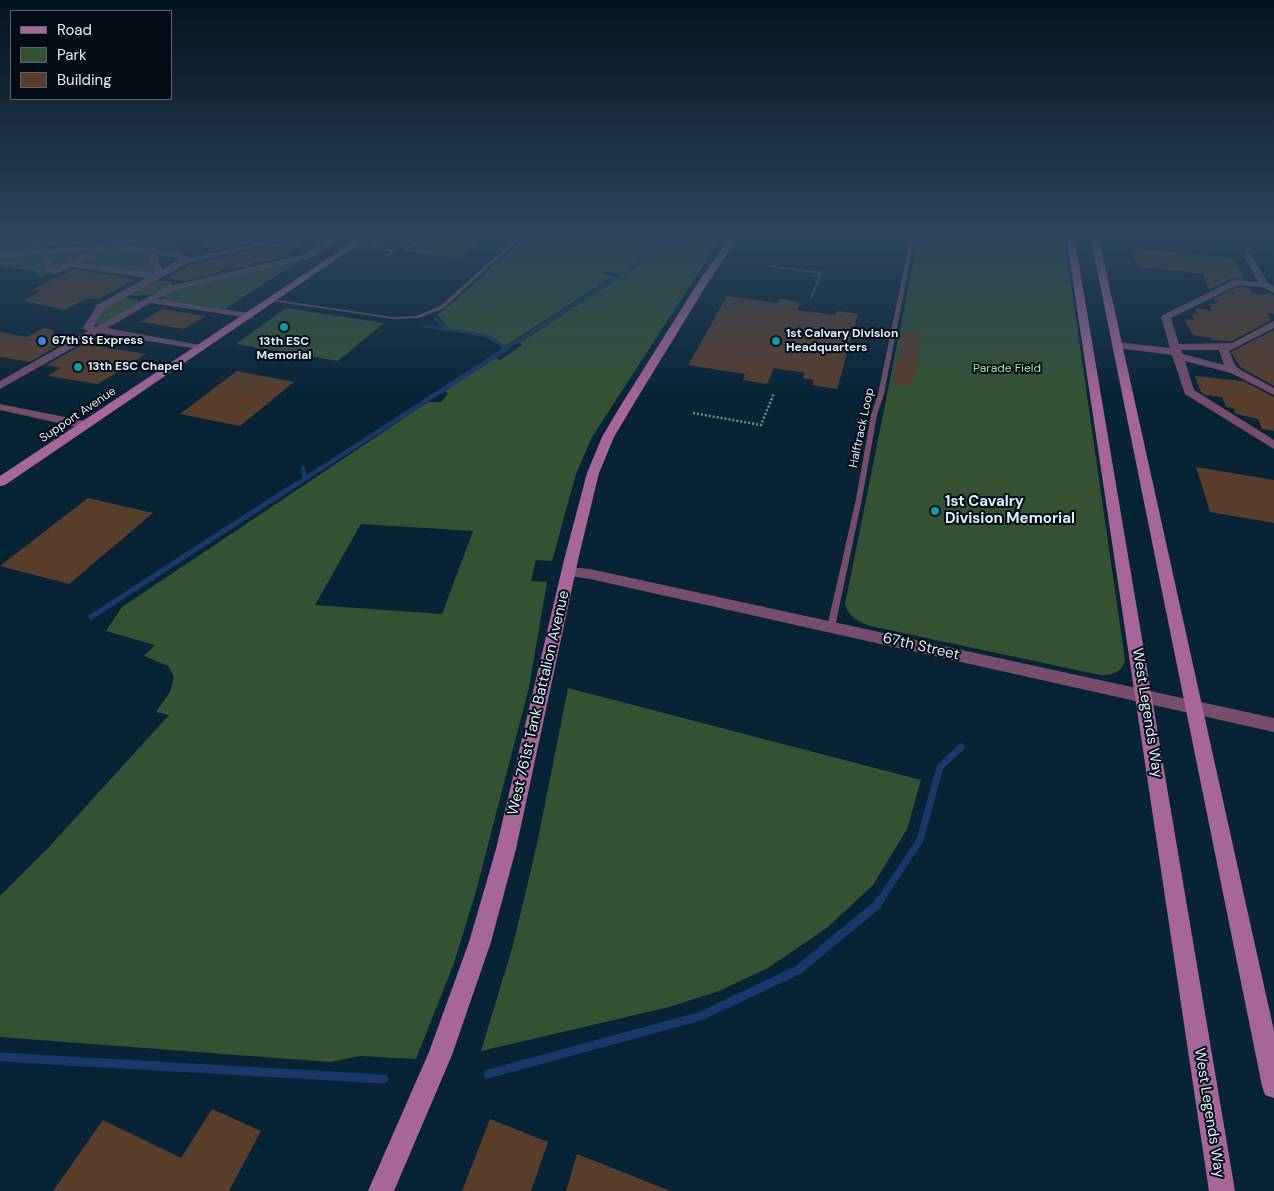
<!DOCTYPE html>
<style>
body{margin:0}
#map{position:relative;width:1274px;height:1191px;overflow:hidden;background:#082336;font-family:"DM Sans",sans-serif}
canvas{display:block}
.legend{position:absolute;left:10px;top:10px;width:162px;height:90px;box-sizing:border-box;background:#030b14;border:1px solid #5b6671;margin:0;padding:6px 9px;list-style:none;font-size:15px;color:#e0effd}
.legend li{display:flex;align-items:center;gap:10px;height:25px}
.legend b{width:25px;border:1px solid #5b6671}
</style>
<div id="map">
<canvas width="1274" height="1191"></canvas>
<ul class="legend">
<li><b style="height:6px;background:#a66697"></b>Road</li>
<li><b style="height:14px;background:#345232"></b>Park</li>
<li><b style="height:14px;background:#593d2b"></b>Building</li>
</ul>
</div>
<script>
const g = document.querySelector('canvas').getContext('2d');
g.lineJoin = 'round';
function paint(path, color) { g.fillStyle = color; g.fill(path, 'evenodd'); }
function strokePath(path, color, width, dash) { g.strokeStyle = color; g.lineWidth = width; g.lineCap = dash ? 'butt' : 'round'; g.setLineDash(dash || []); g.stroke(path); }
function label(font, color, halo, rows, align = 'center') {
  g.font = font + ' "DM Sans",sans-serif'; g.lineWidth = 4; g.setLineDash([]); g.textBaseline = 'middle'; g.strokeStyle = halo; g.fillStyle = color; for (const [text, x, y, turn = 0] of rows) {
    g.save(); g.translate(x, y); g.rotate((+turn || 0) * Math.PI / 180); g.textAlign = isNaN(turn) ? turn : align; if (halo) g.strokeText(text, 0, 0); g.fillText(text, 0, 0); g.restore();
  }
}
paint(new Path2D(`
 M528,235H679L618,274L607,271L602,274L613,277L505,346L489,335L449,329L437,314L444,310Z
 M686,235H725L714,249L592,437L576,474L552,561L536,560L531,581L547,582L529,687L476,891L454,963L416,1059L360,1056L330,1062L0,1037V896L49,847L169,715L156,712L170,692L174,677L168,666L144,656L155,645L106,631L122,607L428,402H441L448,394L445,391L495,358L500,360L522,345L519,343ZM361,524L473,531L442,614L315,605Z
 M919,235H1064L1125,660C1122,673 1112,675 1100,675L870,626C859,622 848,617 845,604Z
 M24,236H29L36,249L30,252L0,255V247Z
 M179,236H183C152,253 148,250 115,245Z
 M97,247L96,250L60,268H54L46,254Z
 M105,248H115L148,253L155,273L78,264V262Z
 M41,255L50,273L41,276L34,275L38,272L0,266V257Z
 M304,258L225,309L163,300L162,295L170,290Z
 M158,280L172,282V285C157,294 145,297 127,295L150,282Z
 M123,297L137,299L138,305L101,325L94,324L103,308Z
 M286,308L384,323L338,361L236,344Z
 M568,688L921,780L907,829L873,885L828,927L768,968L719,991L669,1007L481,1051L513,945L537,844Z`), '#345232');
strokePath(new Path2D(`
 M435,318L447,329L488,336L505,348
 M424,326L447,329
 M507,348L683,235`), '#193768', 3);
strokePath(new Path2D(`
 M503,347L506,349
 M303,468L305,479
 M286,491L509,347`), '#193768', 4.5);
strokePath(new Path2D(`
 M91,617L287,490`), '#193768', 5.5);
strokePath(new Path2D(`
 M879,902L920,840L940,767L961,747`), '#193768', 7);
strokePath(new Path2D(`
 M0,1057L384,1079
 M488,1074L701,1016L798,970L877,905L880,900`), '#193768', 9);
paint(new Path2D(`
 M37,235H109L90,243L53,246L44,245Z
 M218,235H243L269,238L203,253L211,248L197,246Z
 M423,235H488L460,258L401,251Z
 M288,241L304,243L281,258L262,262L255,261L248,266L229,270L222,269L214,274L185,281L166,278L190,265Z
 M1132,248L1235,259L1245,279L1233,278L1209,290L1203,274L1138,267Z
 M73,269L135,279L99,299H86L65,310L23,301L41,291L34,290L37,289L35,288Z
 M1238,287L1250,288L1252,293L1274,295V314L1267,313L1271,320L1232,341L1212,340L1211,338L1193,335L1184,319L1194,320L1191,313L1197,314L1195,308L1212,311L1209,304H1216L1213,299Z
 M727,296L778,303L780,299L800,302L797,310L835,315L837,311L858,314L837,389L812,385L814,380L803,378L805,373L774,368L767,384L743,380L745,374L688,365Z
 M162,309L206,316L184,329L141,322Z
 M43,328L54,330L53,338L67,340L30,362L0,357V332L27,337Z
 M1274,330V386L1240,367L1231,352Z
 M904,331L920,333L916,375H913L912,386L893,383Z
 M84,344L146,354L98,384L48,376L61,368L46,365Z
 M237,371L294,382L240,426L180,414Z
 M1195,376L1243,381L1274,397V431L1262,429L1258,419L1236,414L1233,408L1226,407L1222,397L1205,395L1201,392Z
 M1196,467L1274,480V523L1210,512Z
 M88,498L153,513L69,584L0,566Z
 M212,1109L261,1131L229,1191H53L103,1120L181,1158Z
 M490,1119L548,1142L531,1191H462Z
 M577,1154L668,1190V1191H566Z`), '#593d2b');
strokePath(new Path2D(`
 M373,248L394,251
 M367,252L392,235
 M387,256L416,235
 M769,266L821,273L811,298`), '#748999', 2, [1, 1]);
strokePath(new Path2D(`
 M693,413L761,425L774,393`), '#748999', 2.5, [2, 2]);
paint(new Path2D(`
 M520,235H524L444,308L419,318L393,319L271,301L269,300L271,299L393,317L416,316L440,306Z
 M911,235H915L884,394L877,415L862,499L835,627L834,629H828L827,627L856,499L871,415L878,394Z`), '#764e6c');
paint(new Path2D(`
 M18,235H35L44,249L108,243L124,235H134L129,239L162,235H183L179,237L118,244L180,253L188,258L292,235H305L189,263L104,309L94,326L96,327L166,287L305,254L330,238L327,236L328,235H345L365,240L361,242L339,240L311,258L172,291L158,299L248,313L253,316L251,318L151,303L107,328L200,345L204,346L205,348L204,350L99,333L0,389V381L88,331L83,328L97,305L146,278L72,267L57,274H51L39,255L0,259V253L36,250L27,236L0,247V242ZM110,248L148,254L154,273L80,263ZM95,249L56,268L47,254ZM157,255L177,258L180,260L162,269Z
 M1248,253L1252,256L1268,283L1274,286V293L1262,287L1238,285L1171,318L1179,344L1232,343L1274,321V328L1229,351L1235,365L1239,369L1274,388V395L1231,373L1185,361L1194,390L1274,440V449L1185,394L1172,355L1117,348L1112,345L1117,342L1170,348L1161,317L1163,315L1234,280L1258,282L1244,256ZM1181,350H1219L1224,365L1183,354Z
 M0,404L85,421L91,425L85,429L0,410Z
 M568,567L590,569L1274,718V732L590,579L563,575L561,572L563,569Z`), '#764e6c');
paint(new Path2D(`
 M363,235H372L5,485L0,486V476Z
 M732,235H740L709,281L633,405L614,437L599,473L578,560L516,849L491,942L452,1055L394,1191H368L429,1052L469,942L496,849L564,560L587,473L602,437L621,405L699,281Z
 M1066,235H1074L1235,1191H1209Z
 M1090,235H1098L1274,1031V1098L1265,1095L1262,1086Z`), '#a66697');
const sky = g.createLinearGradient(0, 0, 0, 401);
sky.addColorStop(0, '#04131e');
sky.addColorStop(0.59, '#2c455d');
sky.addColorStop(1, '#2c455d00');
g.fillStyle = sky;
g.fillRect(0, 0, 1274, 401);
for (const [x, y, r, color] of [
 [284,327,5,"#0f9aa8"],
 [42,341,5,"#3f7fe0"],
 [776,341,5,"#0f9aa8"],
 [78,367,5,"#0f9aa8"],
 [935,511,5,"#0f9aa8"]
]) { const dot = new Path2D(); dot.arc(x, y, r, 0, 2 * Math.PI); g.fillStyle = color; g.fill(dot); strokePath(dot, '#030b14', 2); }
label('bold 12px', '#e0effd', '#030b14', [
 ["1st Calvary Division",786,334],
 ["Headquarters",786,348],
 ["67th St Express",52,341],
 ["13th ESC",284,342,"center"],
 ["Memorial",284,356,"center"],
 ["13th ESC Chapel",88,367]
], 'left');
label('12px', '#a3e99e', '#030b14', [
 ["Parade Field",1007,369]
]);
label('12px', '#e0effd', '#030b14', [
 ["Support Avenue",78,415,-34],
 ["Halftrack Loop",862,428,-78]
]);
label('bold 15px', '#e0effd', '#030b14', [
 ["1st Cavalry",945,502],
 ["Division Memorial",945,519]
], 'left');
label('15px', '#e0effd', '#030b14', [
 ["67th Street",921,647,13],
 ["West 761st Tank Battalion Avenue",539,703,-77],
 ["West Legends Way",1147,713,81],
 ["West Legends Way",1209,1113,81]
]);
</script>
